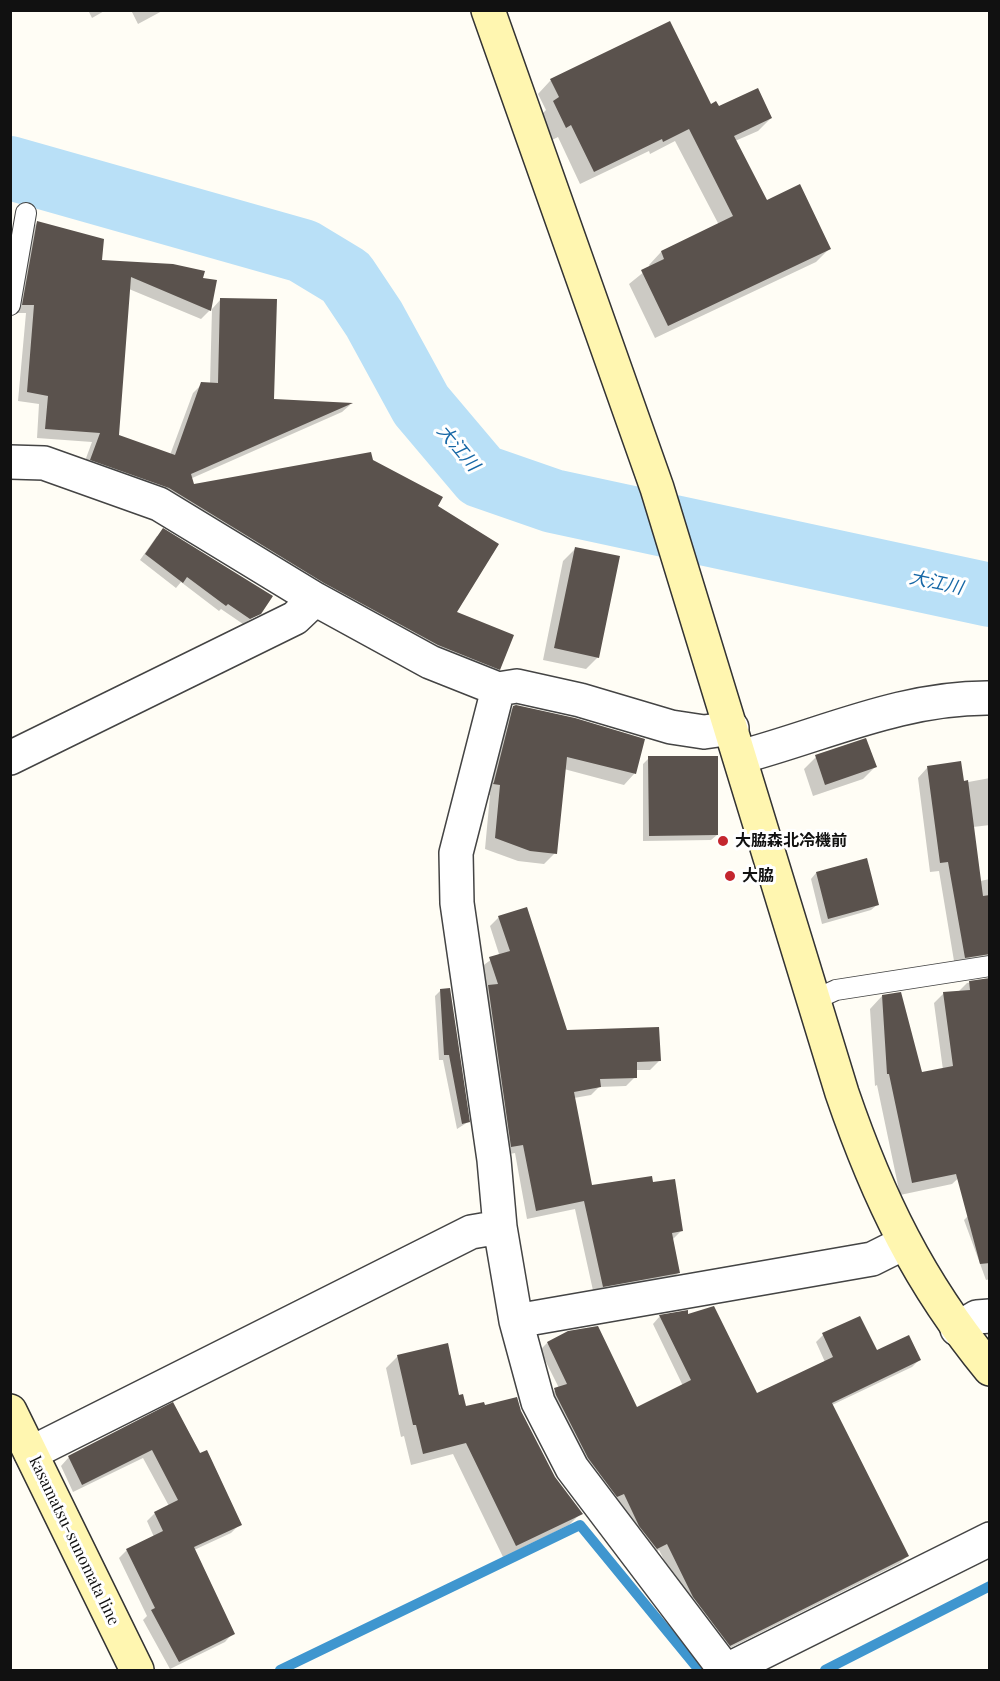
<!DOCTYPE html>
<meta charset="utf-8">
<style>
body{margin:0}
#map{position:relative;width:1000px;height:1681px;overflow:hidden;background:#fffdf5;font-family:"Playfair Display",serif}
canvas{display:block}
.frame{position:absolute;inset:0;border:12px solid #111;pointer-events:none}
</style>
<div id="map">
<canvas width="1000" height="1681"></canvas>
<div class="frame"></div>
</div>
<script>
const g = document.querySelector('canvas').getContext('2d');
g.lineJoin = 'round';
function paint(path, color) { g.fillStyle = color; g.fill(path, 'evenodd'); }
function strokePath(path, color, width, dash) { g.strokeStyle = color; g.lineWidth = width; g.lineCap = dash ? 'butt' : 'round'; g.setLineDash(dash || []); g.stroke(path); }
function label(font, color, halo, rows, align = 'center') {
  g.font = font + ' "Playfair Display","Noto Sans JP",serif'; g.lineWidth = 6; g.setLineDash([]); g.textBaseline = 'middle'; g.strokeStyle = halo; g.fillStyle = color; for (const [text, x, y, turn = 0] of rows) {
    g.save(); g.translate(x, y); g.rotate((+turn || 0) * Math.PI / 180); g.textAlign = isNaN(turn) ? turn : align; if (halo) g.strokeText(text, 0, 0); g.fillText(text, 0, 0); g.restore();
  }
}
paint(new Path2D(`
 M88,10H106L92,18Z
 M131,10H164L138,24Z
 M669,23L710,106L771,118L758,131L735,141L766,202L829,249L816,262L655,338L629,284L650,267L649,265L661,252L719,225L675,141L650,154L649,151L580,184L558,137L552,140L541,115L546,110L538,94L550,81Z
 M37,223L101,261L215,281L210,310L201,319L129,289L117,436L170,455L193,393L202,384H210L212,309L221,299L272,401L350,405L342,412L190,479L193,486L371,461L436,507L455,613L499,669L490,678L82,469L92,442L37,438L39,404L18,401L26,313H14L28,232Z
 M157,536L260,613L243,624L221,609L219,611L181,582L176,588L140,560Z
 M575,549L598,657L586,669L543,660L563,561Z
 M514,707L643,740L634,774L624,785L564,769L555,853L544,864L518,861L485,849L490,795H483L503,718Z
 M816,757L875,767L863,779L813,796L804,769Z
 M649,758L717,835L711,840L643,841V764Z
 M927,768L963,783L990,778V825L973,827L980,881L990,879V971L955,967L939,871L930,872L918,778Z
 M816,873L877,905L871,910L822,924L811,879Z
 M499,917L566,1032L659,1061L650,1070H635V1077L626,1086L599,1087L591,1095L574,1098L591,1186L651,1184L681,1231L672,1240L678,1273L670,1282L594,1295L575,1209L527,1219L515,1153L503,1155L480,995L487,988L481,967L499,954L490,926Z
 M990,979L965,1172L952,1184L900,1195L877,1085L875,1086L870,1009L882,996L921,1074L943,1070L934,1003L944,993L958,992L967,983Z
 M441,990L468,1122L457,1129L443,1060H439L435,996Z
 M990,1207V1279L986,1280L964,1220L976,1208Z
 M687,1315L756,1395L825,1362L816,1342L823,1335L876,1352L919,1360L912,1367L832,1405L907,1556L900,1563L722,1652L686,1604L659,1550L649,1555L610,1503L547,1396L559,1388L540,1350L547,1343L637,1409L683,1386L653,1324L660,1316Z
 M398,1356L458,1397L465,1408L520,1411L554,1477L581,1513L569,1525L503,1557L453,1454L411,1465L404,1436L401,1437L386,1368Z
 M173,1404L240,1524L231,1533L194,1550L233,1633L225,1642L170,1669L143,1620L147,1616L119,1558L127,1550L154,1537L147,1521L155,1513L169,1506L143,1458L73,1492L61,1466L69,1457Z`), '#0003');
strokePath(new Path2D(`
 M280,1670L580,1525L699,1670
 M825,1670L990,1586`), '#3f96cf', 10);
strokePath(new Path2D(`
 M10,168L303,251L346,277L374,319L421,405L481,476L553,501L990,595`), '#b9e0f7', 64);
paint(new Path2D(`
 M670,21L711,104L716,101L719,106L758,88L772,118L734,136L767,200L800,184L831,249L668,326L641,270L664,259L661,251L733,216L689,129L663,142L662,139L594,172L571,125L566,128L553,101L559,97L550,79Z
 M37,221L104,239L102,260L173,264L205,271L203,278L217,280L211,311L131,277L119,435L175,455L201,382L218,383L220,298L277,299L274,399L353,403L191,474L194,484L371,452L373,460L443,497L438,506L499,544L457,612L514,635L500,670L438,645L324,583L169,488L90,460L100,433L45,429L48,396L27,392L34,305H22Z
 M163,528L273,596L261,614L250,619L228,604L226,606L187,577L183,583L145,554Z
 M575,547L620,556L599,658L554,648Z
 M516,705L575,718L645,739L636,774L567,757L557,854L530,851L495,838L500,785L493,784L494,782L513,706Z
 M866,738L877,767L825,785L815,755Z
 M648,756H718V835L649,836Z
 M961,761L964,781L968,780L983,896L990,895V954L965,958L948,862L940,863L927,766Z
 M867,858L879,905L828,919L816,872Z
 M527,907L567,1030L659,1027L661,1061L637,1062V1078L600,1079L601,1087L574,1092L592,1185L652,1176L653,1182L675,1179L683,1231L672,1233L680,1273L603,1287L584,1201L536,1211L523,1145L511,1147L488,985L498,984L489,957L510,951L498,916Z
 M990,978V1263L980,1264L956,1174L912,1183L889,1074H887L882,995L901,992L922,1072L953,1066L943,992L970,990L969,981Z
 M450,988L470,1122L462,1124L449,1055H444L440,989Z
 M714,1306L757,1393L833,1357L822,1333L860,1316L877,1350L909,1335L921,1360L832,1403L909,1556L730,1646L693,1597L667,1544L657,1549L639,1526L624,1494L617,1497L588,1458L556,1395L554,1388L567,1384L547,1342L568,1331L598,1326L637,1407L691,1380L659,1315L688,1310V1314Z
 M448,1343L459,1395L463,1394L466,1406L484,1402L485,1405L517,1397L521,1411L555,1477L583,1514L516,1546L466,1443L423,1454L416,1425H413L397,1355Z
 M173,1402L200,1453L207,1450L242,1525L194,1547L235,1634L179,1662L151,1610L155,1608L126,1549L163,1531L154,1512L178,1500L152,1450L82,1485L68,1456Z`), '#5a524d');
const lane = new Path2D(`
 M10,305L26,213
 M814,1000L836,990L990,966`);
const street = new Path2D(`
 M10,462L44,463L159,504L315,599L430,662L498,689L517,686L580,700L671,727L704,732L732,728
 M498,689L456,853L457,903L494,1160L500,1227L516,1321L538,1402L572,1468L725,1670
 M740,757C823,735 902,697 990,698
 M10,758L295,618L315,599
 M516,1321L872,1259L904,1243
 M957,1329L977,1317L990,1316
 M31,1453L471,1232L500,1227
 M727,1670L990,1539`);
const secondary = new Path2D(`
 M488,10L657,488L842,1093C878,1198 919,1283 990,1369
 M10,1411L137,1670`);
strokePath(lane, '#444', 22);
strokePath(street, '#444', 36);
strokePath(secondary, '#333', 36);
strokePath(lane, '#fff', 20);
strokePath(street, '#fff', 33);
strokePath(secondary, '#fff6b0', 33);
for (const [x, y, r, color] of [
 [723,841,6,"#c4262e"],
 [730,876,6,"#c4262e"]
]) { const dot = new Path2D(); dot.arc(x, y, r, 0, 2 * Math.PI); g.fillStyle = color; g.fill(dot); strokePath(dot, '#fff', 2); }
label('bold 16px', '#111', '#fff', [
 ["大脇森北冷機前",735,841],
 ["大脇",742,876]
], 'left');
label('16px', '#111', '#fff', [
 ["kasamatsu-sunomata line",74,1541,64]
]);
label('italic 18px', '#1768a6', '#fff', [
 ["大江川",458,448,50],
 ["大江川",936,583,12]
]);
</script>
